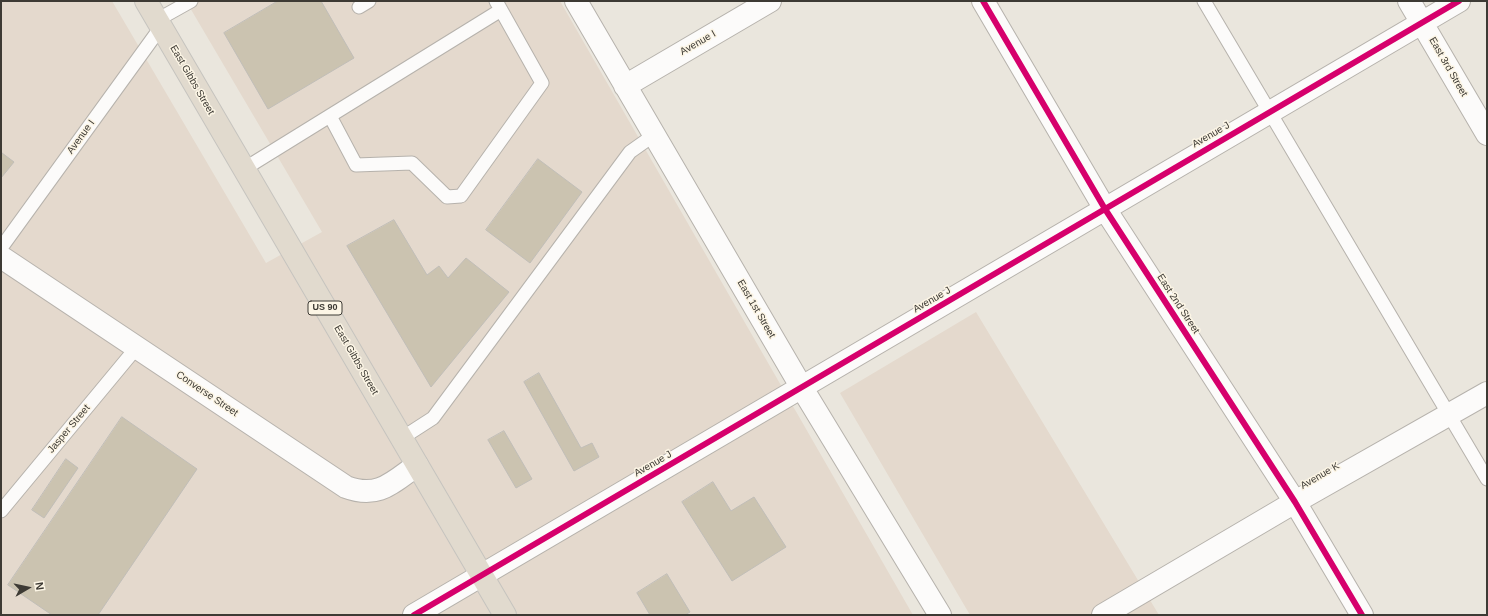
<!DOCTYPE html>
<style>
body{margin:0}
#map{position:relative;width:1488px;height:616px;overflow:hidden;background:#eae6dd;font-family:Helvetica,sans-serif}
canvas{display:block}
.frame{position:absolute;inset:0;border:2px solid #3d3a34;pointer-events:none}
.north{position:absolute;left:8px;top:568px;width:40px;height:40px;-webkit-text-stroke:3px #fcf5e5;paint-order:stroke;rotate:81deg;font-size:11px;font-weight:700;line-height:16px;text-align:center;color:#3d3a34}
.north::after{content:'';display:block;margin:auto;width:14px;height:18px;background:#3d3a34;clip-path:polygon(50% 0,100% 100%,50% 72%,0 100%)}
</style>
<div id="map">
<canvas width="1488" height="616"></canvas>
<div class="frame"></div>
<div class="north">N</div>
</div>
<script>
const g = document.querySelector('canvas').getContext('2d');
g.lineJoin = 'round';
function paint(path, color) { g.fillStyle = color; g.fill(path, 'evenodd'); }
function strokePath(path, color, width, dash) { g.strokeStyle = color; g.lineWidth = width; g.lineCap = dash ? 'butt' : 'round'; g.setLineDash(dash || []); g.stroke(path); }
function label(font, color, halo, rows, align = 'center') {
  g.font = font + ' Helvetica,sans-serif'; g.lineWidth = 3; g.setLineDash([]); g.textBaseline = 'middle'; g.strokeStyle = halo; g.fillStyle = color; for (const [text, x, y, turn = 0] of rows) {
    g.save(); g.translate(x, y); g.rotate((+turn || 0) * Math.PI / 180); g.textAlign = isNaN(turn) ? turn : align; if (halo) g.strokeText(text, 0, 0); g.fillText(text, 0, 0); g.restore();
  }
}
paint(new Path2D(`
 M1,1H112L266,263L322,232L186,1H560L913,615H1Z
 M976,312L1159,615H970L840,393Z`), '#e4d9cd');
const building = new Path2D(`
 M278,1H321L354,58L268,109L224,33Z
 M2,153L14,162L1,178V154Z
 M538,159L582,192L530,263L486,230Z
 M394,220L427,275L439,266L448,278L466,258L509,292L431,387L347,246Z
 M539,373L581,448L592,443L599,457L574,471L524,382Z
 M122,417L197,469L98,615H52L8,585Z
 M504,431L532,479L516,488L488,440Z
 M66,459L78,468L44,518L32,510Z
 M713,482L731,511L754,497L786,547L732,581L682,502Z
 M667,574L690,612L685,615H650L637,593Z`);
paint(building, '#cbc3b0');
strokePath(building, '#c1beb8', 1);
const lane = new Path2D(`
 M1204,1L1487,479
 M359,7L369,1
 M157,20L191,1
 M330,116L356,165L412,163L447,197L461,196L542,83L496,1
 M244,169L501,10
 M1,248L161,27
 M402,438L433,418L630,152L654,135
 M1,511L137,347`);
const street = new Path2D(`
 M576,1L802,388L940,615
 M983,1L1105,209L1295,502L1362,615
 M1409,1L1487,134
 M625,86L770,1
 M1,257L346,487C378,499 392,483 417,465
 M414,615L1459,1
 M1103,615L1295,502L1487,393`);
const highway = new Path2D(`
 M146,1L505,615`);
strokePath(lane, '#b6b2ac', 15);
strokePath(street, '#b6b2ac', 24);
strokePath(highway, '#c6c4bf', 24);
strokePath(lane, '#fcfbfa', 13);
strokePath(street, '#fcfbfa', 22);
strokePath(highway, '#e1dace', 22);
strokePath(new Path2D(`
 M983,1L1105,209L1295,502L1362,615
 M414,615L1459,1`), '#d6006c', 6);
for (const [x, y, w] of [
 [325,308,34]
]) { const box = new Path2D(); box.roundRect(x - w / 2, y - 7, w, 14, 3); g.fillStyle = '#fcf5e5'; g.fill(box); strokePath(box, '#3d3a34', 1); }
label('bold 9px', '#3d3a34', null, [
 ["US 90",325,308]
]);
label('10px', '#3d3a34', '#fcf5e5', [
 ["Avenue I",698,43,-30],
 ["East 3rd Street",1448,67,60],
 ["East Gibbs Street",192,80,60],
 ["Avenue J",1211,135,-30],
 ["Avenue I",81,137,-54],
 ["Avenue J",932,300,-30],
 ["East 2nd Street",1178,304,57],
 ["East 1st Street",756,309,60],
 ["East Gibbs Street",356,360,60],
 ["Converse Street",207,394,34],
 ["Jasper Street",69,429,-50],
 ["Avenue J",653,464,-30],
 ["Avenue K",1320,476,-30]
]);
</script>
